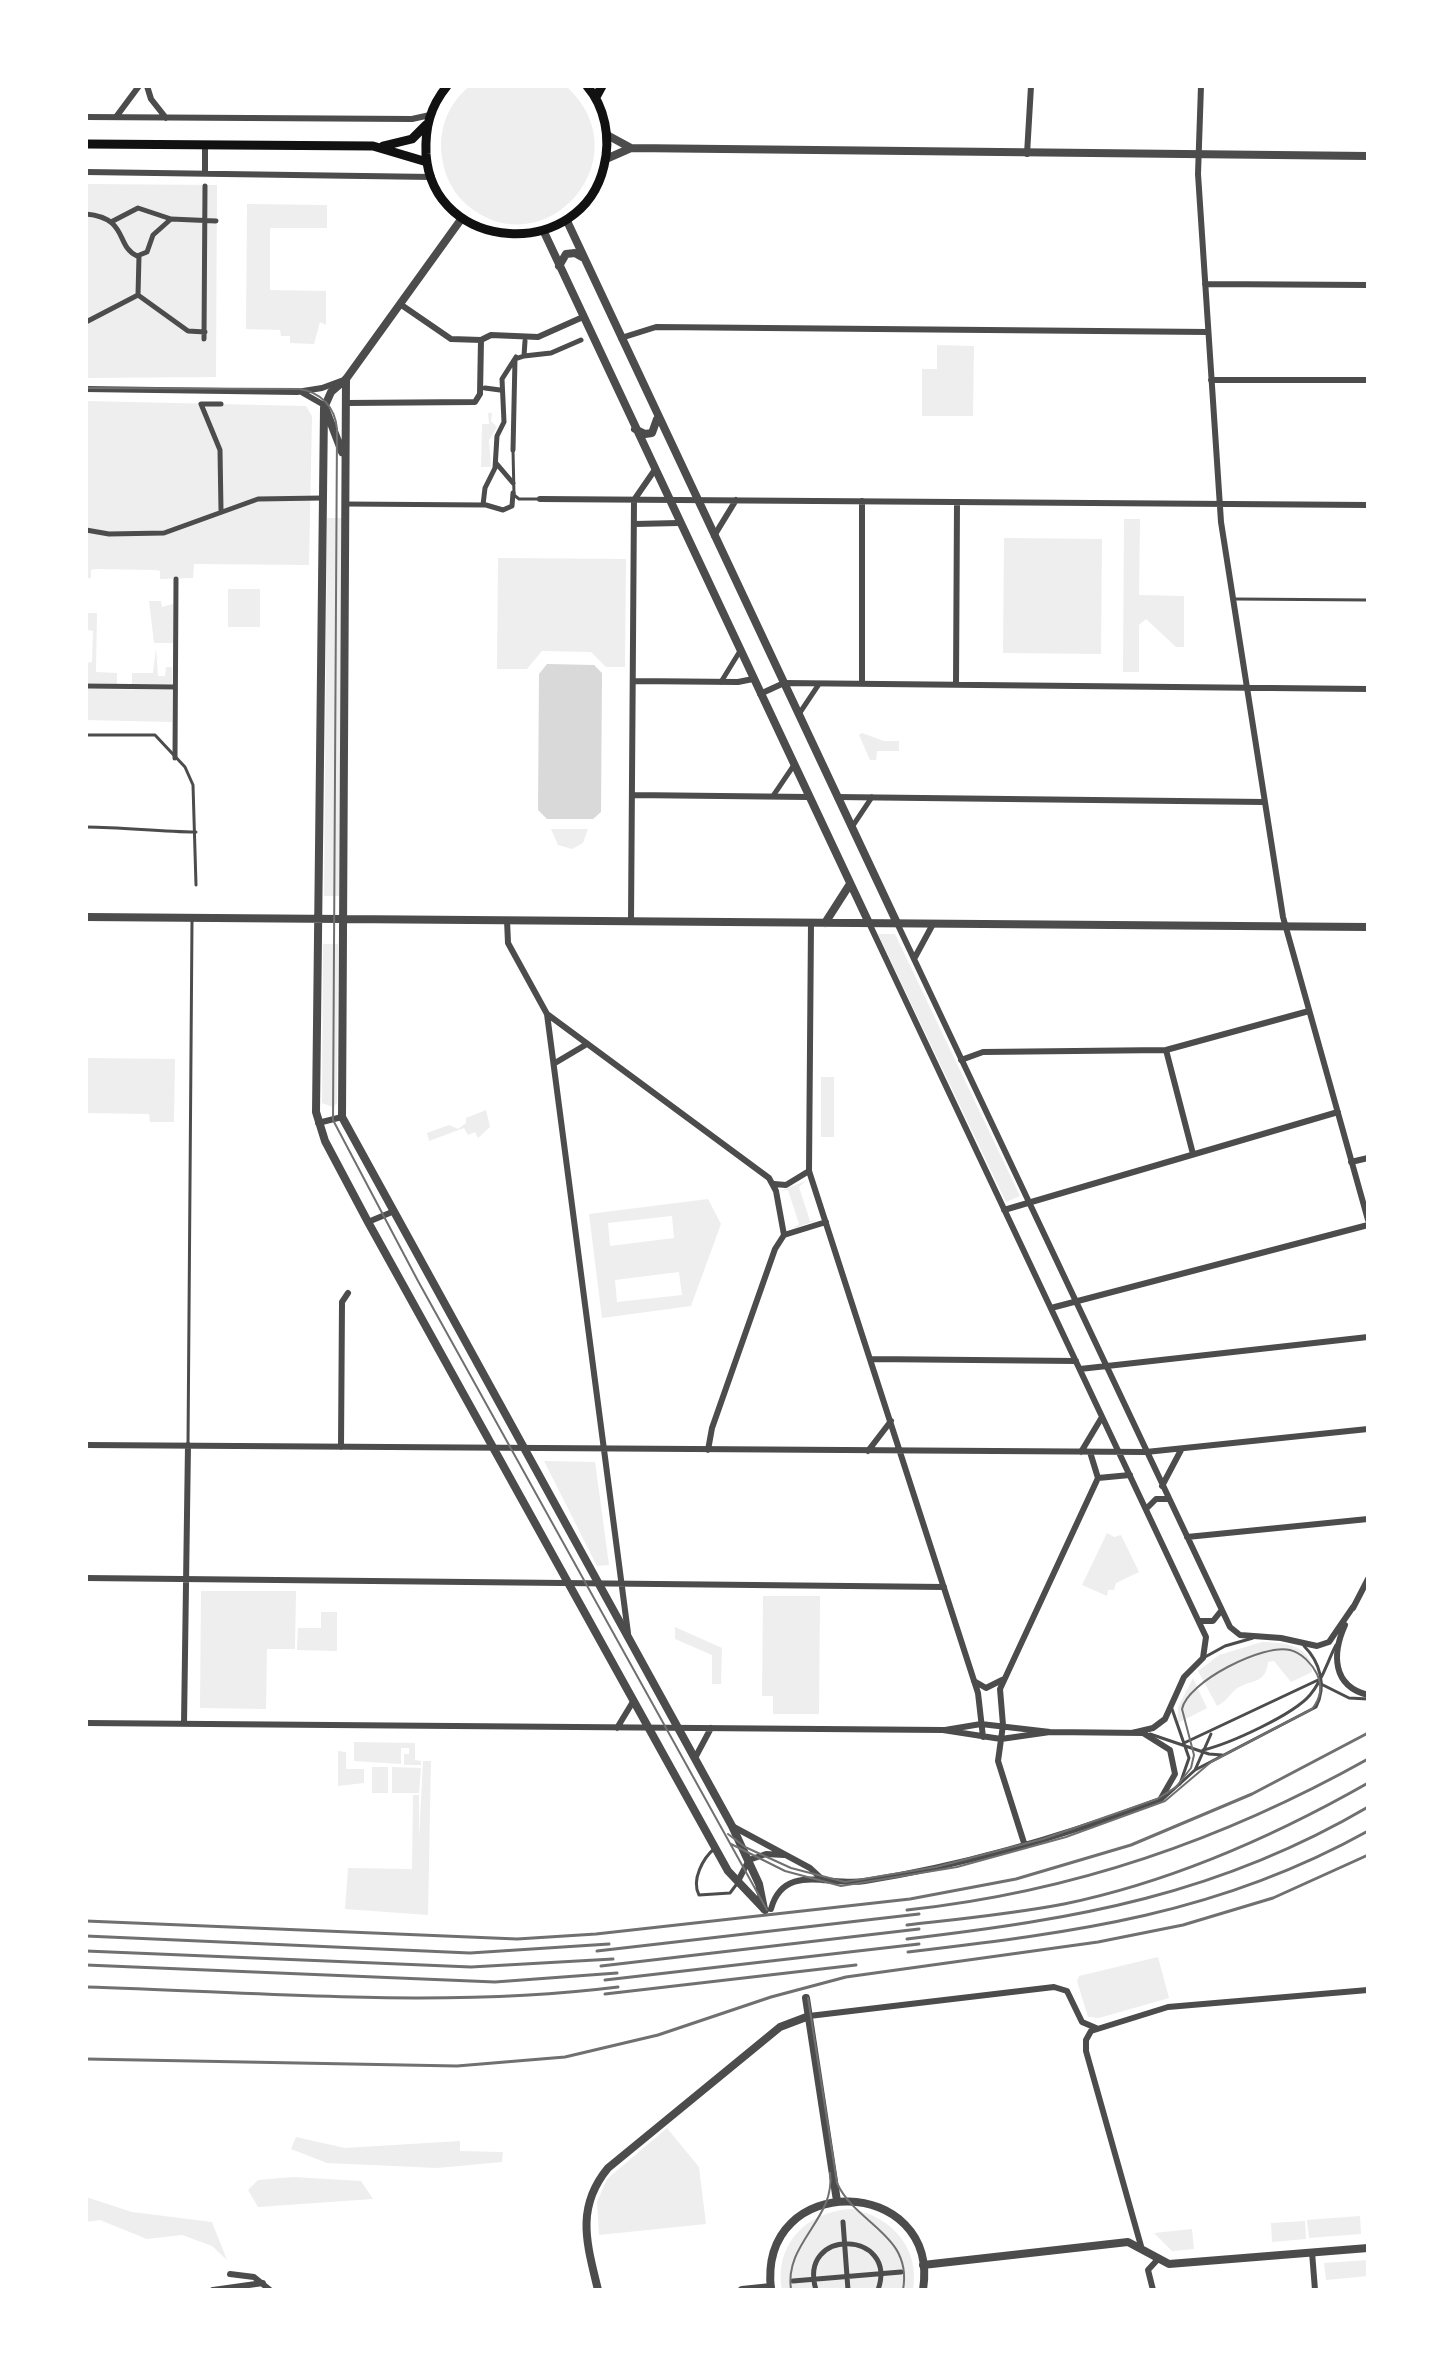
<!DOCTYPE html>
<style>
body{margin:0}
#map{position:relative;width:1454px;height:2376px;overflow:hidden;background:#fff;font-family:"Noto Sans",sans-serif}
canvas{display:block}
.frame{position:absolute;inset:0;border:88px solid #fff;pointer-events:none}
</style>
<div id="map">
<canvas width="1454" height="2376"></canvas>
<div class="frame"></div>
</div>
<script>
const g = document.querySelector('canvas').getContext('2d');
g.lineJoin = 'round';
function paint(path, color) { g.fillStyle = color; g.fill(path, 'evenodd'); }
function strokePath(path, color, width, dash) { g.strokeStyle = color; g.lineWidth = width; g.lineCap = dash ? 'butt' : 'round'; g.setLineDash(dash || []); g.stroke(path); }
paint(new Path2D(`
 M470,86H566C645,158 544,270 467,205C453,193 444,175 442,157C438,130 448,103 470,86Z
 M86,184L217,185L216,377L86,378Z
 M247,204L327,205V228H270V290L326,291V325L320,322L314,344L290,343V336H281L280,330L246,329Z
 M937,345L974,346L973,416H922V369H937Z
 M86,401L306,406L312,416L309,565L194,564L193,578L160,579V571L156,570L95,569L91,570V578H86Z
 M488,413H492L491,421L497,427L489,440L491,467H481L482,424H489Z
 M327,518H342L339,896H324Z
 M1124,519H1140L1139,595L1184,596V647H1176L1146,619L1139,625V672H1123Z
 M1004,538L1102,539L1101,654L1003,653Z
 M498,558L626,559L625,667H606L591,652L542,651L527,669H497Z
 M228,589H260V627H228Z
 M149,601H161L162,607L173,604V643H154Z
 M86,613H97L96,672L117,673V684L86,683V663L92,662L93,631L86,630Z
 M156,648L158,676H165L166,667H172V684H132V673H153Z
 M86,689L172,690V722L86,720Z
 M862,733L884,741H899V751H877L876,760H870L859,735Z
 M551,829H588L583,843L572,849L558,845Z
 M878,934H895L1020,1196L1006,1202Z
 M323,944H338L337,1103L333,1107L322,1103Z
 M86,1058L175,1059L174,1122H150L149,1114L86,1113Z
 M821,1077H834V1137H821Z
 M486,1110L490,1127L478,1138L475,1132L468,1135L464,1128L429,1141L427,1133L449,1125L458,1129L466,1123V1118Z
 M806,1181L799,1187L810,1221L818,1220L792,1229L799,1224L788,1190L780,1191Z
 M708,1199L721,1224L691,1306L602,1318L589,1214ZM672,1216L674,1238L610,1246L608,1223ZM679,1272L682,1295L617,1302L615,1280Z
 M544,1461L595,1462L609,1565L597,1566Z
 M1107,1533L1114,1537L1121,1535L1139,1572L1116,1583L1114,1590H1108L1107,1596L1082,1585Z
 M201,1591H296L295,1649H267L266,1709L200,1708Z
 M763,1596H820L819,1714H773V1696H762Z
 M321,1612H337V1651L297,1650L298,1628H321Z
 M675,1627L722,1648L721,1684H712V1655L675,1639Z
 M1262,1642C1282,1642 1313,1645 1312,1672L1291,1682L1274,1661L1268,1662C1266,1685 1250,1679 1236,1689C1229,1695 1226,1702 1217,1706L1198,1671L1219,1655Z
 M1193,1678L1207,1708L1178,1723V1707Z
 M354,1742L415,1743V1760L421,1761V1765H404V1754H409V1748H401V1764L354,1761Z
 M338,1751L346,1752V1769H364V1783L338,1786Z
 M423,1761H431L428,1915L345,1909L348,1868L412,1869L413,1795H419V1839Z
 M372,1767H388V1793H372Z
 M392,1767L421,1768L419,1793H392Z
 M1158,1957L1169,1998L1099,2018L1088,2017L1077,1981L1079,1976Z
 M667,2128L699,2167L706,2224L599,2235L597,2202L607,2179Z
 M296,2137L345,2148L460,2141V2151L503,2152L502,2162L437,2168L327,2163L291,2149Z
 M293,2177L361,2181L373,2199L258,2207L248,2190L258,2180Z
 M86,2197L132,2212L212,2222L227,2260L212,2246L182,2235L147,2239L100,2220L86,2222Z
 M852,2209C892,2217 920,2248 913,2290H782C774,2243 808,2211 852,2209Z
 M1360,2216L1361,2234L1309,2238L1307,2220Z
 M1305,2221L1306,2239L1272,2242L1271,2223Z
 M1192,2229L1194,2249L1172,2251L1154,2233Z
 M1368,2260V2276L1326,2280L1324,2263Z`), '#eee');
paint(new Path2D(`
 M547,664L594,665L602,673L601,812L593,819H547L538,810L539,674Z`), '#d9d9d9');
strokePath(new Path2D(`
 M513,450L514,495L519,499H540
 M1236,599L1368,600
 M86,735H155L185,767L193,785L196,885
 M86,827C124,827 159,832 196,832
 M188,1445L192,921
 M1205,1657L1225,1646L1253,1638
 M1323,1685L1349,1698L1368,1699
 M1172,1709L1189,1758L1180,1784
 M1150,1734L1209,1754L1222,1755
 M1184,1743L1318,1680
 M1203,1750C1229,1744 1293,1715 1310,1695C1323,1680 1327,1662 1336,1645
 M1195,1770L1316,1707C1327,1686 1320,1662 1304,1646
 M1162,1800L1195,1770L1211,1734
 M715,1848C703,1858 691,1880 699,1895L730,1893L736,1885`), '#4c4c4c', 3);
strokePath(new Path2D(`
 M86,214C129,218 115,246 137,256L147,252L153,235L171,219L216,221
 M111,222L138,208L171,219
 M138,295L139,256
 M86,322L138,295L188,331L205,332
 M204,339L205,186
 M524,356L551,353L581,340
 M485,388L500,390
 M513,450L515,359L524,356L525,341
 M496,463L513,483
 M345,504L486,505L503,510L512,506L513,493
 M483,505L485,488L495,468L497,436L504,422L502,379L516,357
 M221,510L220,450L201,404H221
 M86,530L109,534L164,533L258,499L322,498
 M721,682L740,651
 M86,686L175,687
 M799,714L819,684
 M175,758L176,579
 M773,796L794,765
 M852,827L872,797
 M843,2222L848,2290
 M793,2281L901,2272
 M816,2290C797,2227 899,2230 878,2290`), '#4c4c4c', 5);
strokePath(new Path2D(`
 M147,86L151,99L166,118
 M1201,86L1198,174L1221,522L1283,917L1368,1220
 M86,117L412,119L430,115
 M116,117L139,86
 M1027,154L1031,86
 M86,172L432,177
 M205,173V145
 M1205,284L1368,285
 M400,304L451,339L481,340L491,335L538,337L583,317
 M621,338L656,327L1208,332
 M1211,380H1368
 M86,389L297,392L322,388L341,381
 M303,393L324,405
 M346,403L475,402L480,394L481,340
 M540,499L1368,505
 M634,524L679,523
 M714,536L736,500
 M633,681L738,682L753,679
 M862,684V501
 M956,685L957,502
 M760,694L784,683L1368,689
 M632,795L808,797
 M837,797L1264,802
 M507,920L508,943L547,1014L628,1633
 M631,921L634,500L654,471
 M811,923L809,1171L978,1693L983,1737
 M869,923L1206,1637L1203,1658L1184,1677L1165,1719L1153,1728L1132,1733
 M897,923L1230,1627L1240,1635L1281,1638L1317,1646L1329,1642L1353,1607
 M914,959L933,924
 M547,1014L769,1178L776,1191L784,1235
 M1166,1050L1193,1154
 M961,1060L983,1052L1166,1050L1309,1011
 M555,1063L587,1044
 M318,1123L342,1117
 M1351,1162L1368,1158
 M774,1184L786,1185L809,1171
 M1004,1210L1338,1112
 M368,1222L392,1212
 M784,1235L826,1222
 M1051,1308L1368,1225
 M871,1359L1076,1361
 M1080,1369L1368,1337
 M86,1445L1146,1452L1368,1429
 M341,1447L342,1302L348,1293
 M708,1450L712,1428L775,1249L784,1235
 M868,1451L891,1421
 M1081,1452L1102,1417
 M1090,1452L1098,1478
 M1098,1478L1130,1475
 M1162,1486L1181,1450
 M1146,1509L1156,1499H1168
 M1187,1537L1368,1519
 M86,1578L944,1587
 M1353,1608L1368,1579
 M1199,1621H1213L1221,1611
 M1345,1625C1332,1654 1332,1686 1368,1695
 M974,1681L986,1688L1002,1680
 M86,1723L943,1730L1001,1739L1050,1732
 M184,1724L188,1445
 M617,1728L634,1700
 M695,1758L711,1728
 M732,1826L810,1868L823,1880
 M1025,1846L998,1761L1003,1725L1000,1689L1098,1478
 M738,1881L749,1860L766,1854L784,1855
 M771,1909C784,1862 830,1887 865,1881C967,1865 1064,1836 1160,1800L1175,1774L1170,1750L1143,1733L1050,1732L981,1724L945,1730
 M809,2016L1054,1987L1067,1991L1082,2022L1096,2028
 M1141,2246L1086,2051V2040L1091,2031L1168,2007L1368,1990
 M1312,2252L1315,2290
 M230,2274L254,2277L270,2290
 M213,2290L263,2283
 M1153,2290L1148,2270L1159,2258`), '#4c4c4c', 6);
strokePath(new Path2D(`
 M607,135L631,148
 M606,159L631,148L1368,156
 M462,218L346,379L331,392L324,408L316,1112L325,1141L368,1222L728,1871L765,1910
 M567,221L897,923
 M544,232L869,923
 M559,266L566,254L575,253L582,257
 M346,379L342,1117L732,1826L759,1884L764,1909
 M324,405L342,452
 M635,429L645,434L652,433L657,419
 M86,917L1368,927
 M825,923L850,884
 M806,1998L837,2201
 M923,2265L1128,2242L1169,2264L1368,2248
 M598,2290C587,2244 575,2208 608,2168L780,2027L809,2016
 M742,2290L771,2287
 M771,2290C757,2169 941,2175 923,2290`), '#4c4c4c', 8);
strokePath(new Path2D(`
 M447,86C430,107 425,127 426,154C433,254 582,262 604,166C611,138 605,107 587,86
 M596,97L602,86
 M86,144L373,146L427,162
 M383,146L412,139L426,125`), '#111', 9);
strokePath(new Path2D(`
 M86,388L299,389C321,392 335,407 337,429L333,1120L418,1281L767,1910
 M728,1834L745,1847L791,1868L845,1882L936,1867L1043,1839L1157,1799L1176,1787L1191,1768L1194,1755L1182,1709C1187,1682 1264,1643 1290,1650C1302,1653 1312,1664 1317,1674C1323,1687 1320,1699 1312,1709L1211,1762L1165,1801L1066,1837L957,1867L841,1886L785,1871L731,1844
 M808,1998L837,2183C856,2225 913,2234 903,2290
 M791,2290C784,2242 836,2219 830,2173`), '#707070', 2);
strokePath(new Path2D(`
 M907,1910C1073,1892 1223,1840 1368,1759
 M86,1921L517,1939L596,1934L910,1899L1016,1879L1131,1845L1252,1794L1368,1733
 M907,1925C960,1919 1012,1914 1064,1904C1171,1882 1273,1837 1368,1783
 M86,1936L470,1953L609,1944
 M907,1939C1077,1919 1218,1895 1368,1807
 M86,1951L471,1967L613,1959
 M597,1951L919,1914
 M908,1952C1076,1932 1217,1915 1368,1831
 M86,1965L495,1982L617,1973
 M601,1966L919,1929
 M605,1980L919,1944
 M86,1987C262,1992 442,2009 618,1987
 M605,1994L856,1965
 M86,2059L457,2066L565,2057L658,2035L771,1997L846,1977L1098,1942L1183,1925L1273,1898L1368,1855`), '#707070', 3);
</script>
